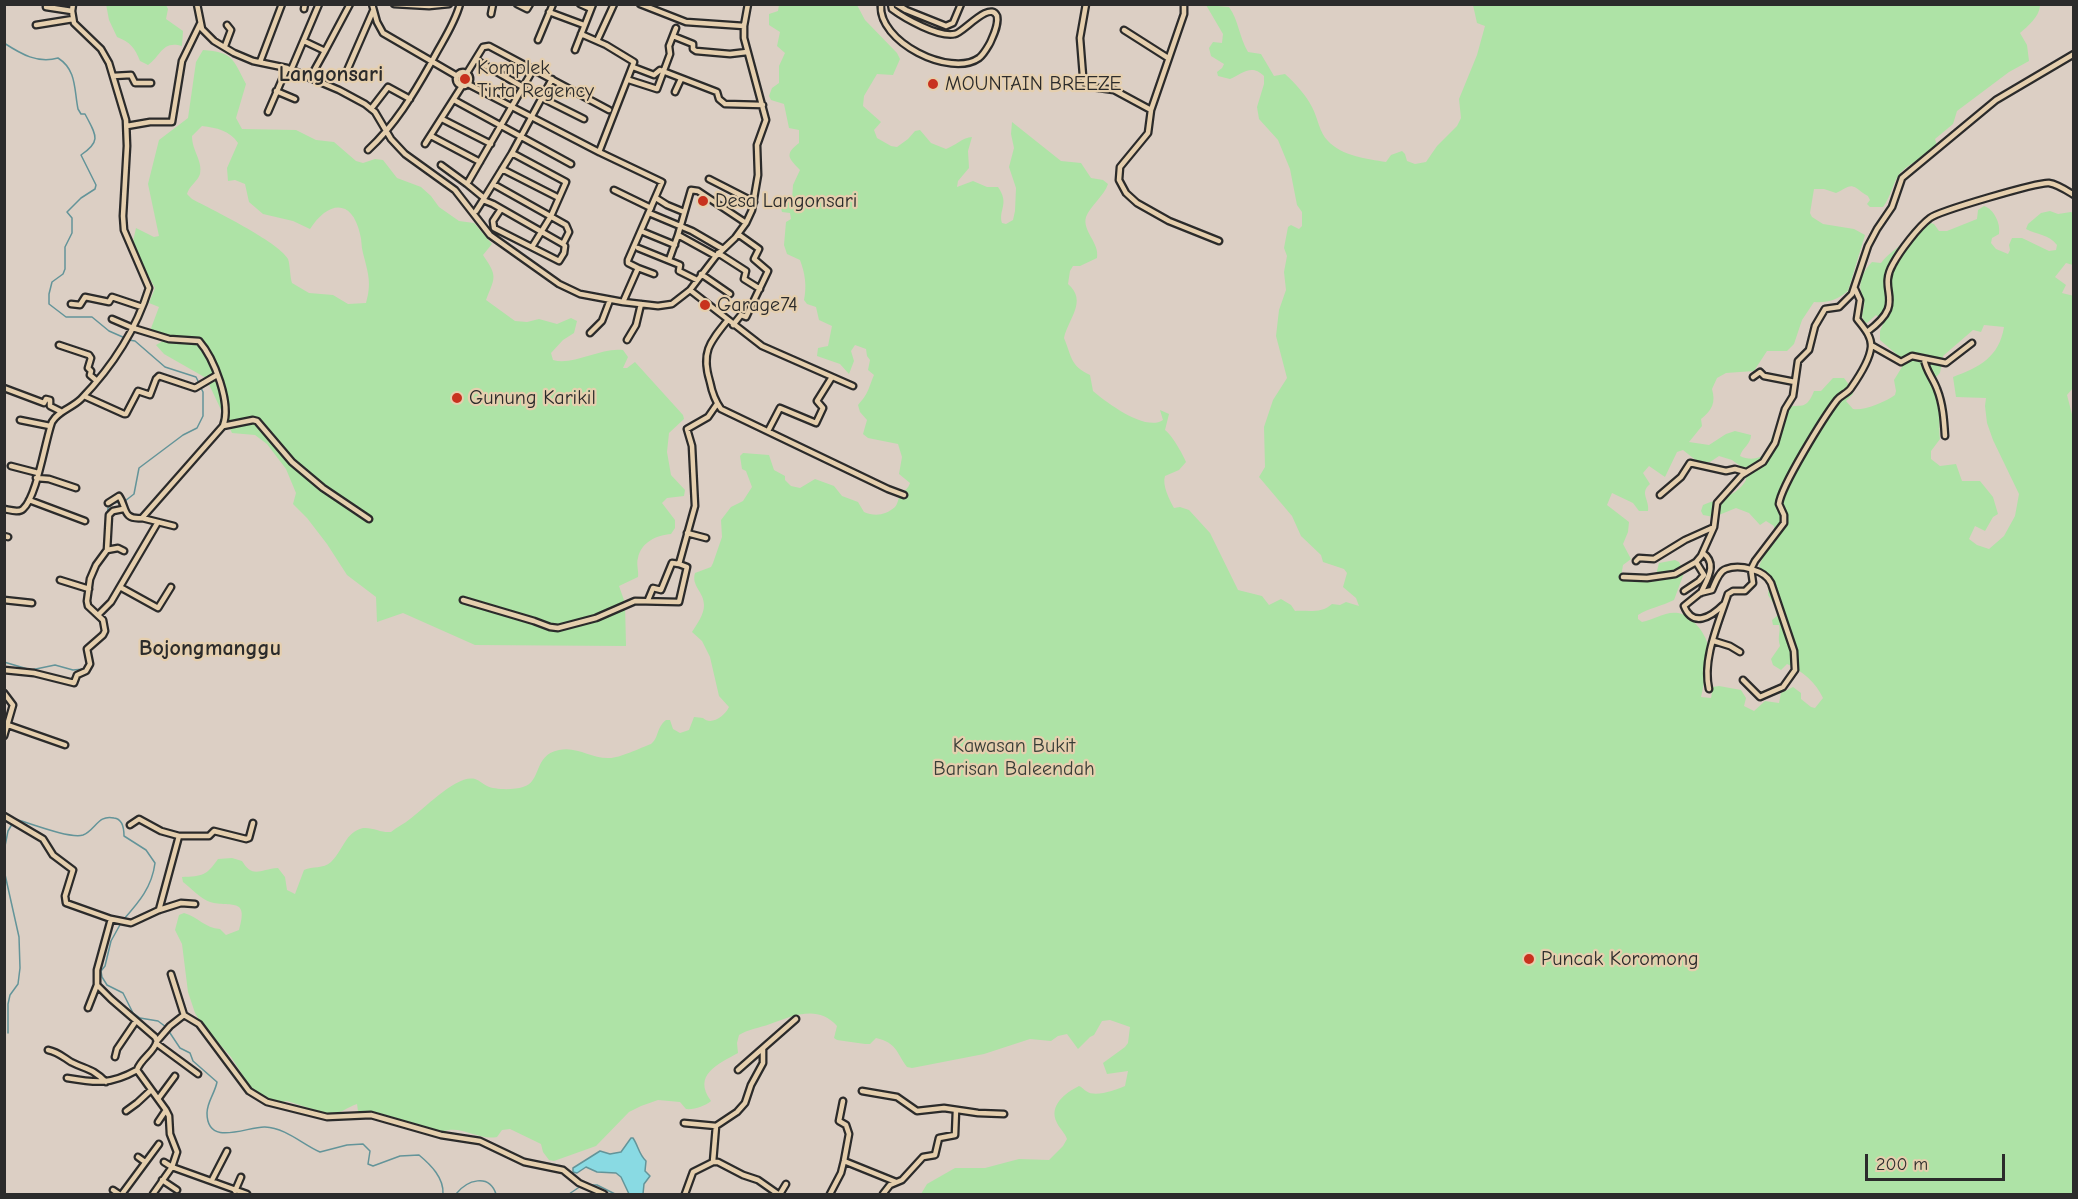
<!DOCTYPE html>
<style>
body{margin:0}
#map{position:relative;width:2078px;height:1199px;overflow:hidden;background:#dccfc4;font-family:"Comic Neue",sans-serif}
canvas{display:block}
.frame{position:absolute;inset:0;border:6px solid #2b2b2b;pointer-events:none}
.scale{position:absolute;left:1865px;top:1154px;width:140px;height:27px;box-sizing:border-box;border:3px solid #2b2b2b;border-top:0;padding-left:8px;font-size:18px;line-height:21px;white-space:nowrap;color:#2b2b2b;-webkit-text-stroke:4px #e5cfae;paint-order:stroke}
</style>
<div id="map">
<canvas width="2078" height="1199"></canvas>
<div class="frame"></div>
<div class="scale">200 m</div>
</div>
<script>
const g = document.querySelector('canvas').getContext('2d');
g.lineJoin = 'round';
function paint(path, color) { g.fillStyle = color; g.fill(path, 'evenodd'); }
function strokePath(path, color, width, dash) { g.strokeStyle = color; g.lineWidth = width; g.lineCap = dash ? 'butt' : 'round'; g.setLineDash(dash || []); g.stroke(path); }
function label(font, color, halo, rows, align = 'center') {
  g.font = font + ' "Comic Neue",sans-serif'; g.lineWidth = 4.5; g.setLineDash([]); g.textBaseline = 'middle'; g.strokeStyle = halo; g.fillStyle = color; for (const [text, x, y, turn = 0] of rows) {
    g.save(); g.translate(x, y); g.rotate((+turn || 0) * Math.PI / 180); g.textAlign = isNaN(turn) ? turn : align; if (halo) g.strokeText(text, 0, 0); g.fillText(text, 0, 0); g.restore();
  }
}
paint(new Path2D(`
 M106,4L166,5L168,9L166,19L183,31L182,46C162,40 161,56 148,65L140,61C135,48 130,42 117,37L109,20Z
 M2037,4L2040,6C2039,17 2028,26 2020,33L2027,45L2029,61L2009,72L1957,111L1953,124L1935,139L1937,146C1927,157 1911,162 1901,172C1893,181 1891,197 1883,207H1870L1867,204L1870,200C1867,194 1869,197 1863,193C1850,182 1850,186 1836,193L1824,189H1814L1810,213L1812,217L1823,224L1854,229L1865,235L1848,291C1837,300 1828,303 1814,302L1802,320L1794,344L1787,351H1767L1754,371L1726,373L1717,378L1712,389C1716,403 1712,410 1701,419L1702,426L1689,442L1709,445L1726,434L1735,431L1751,435C1751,444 1742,448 1740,456C1748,460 1759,460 1766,453L1782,410C1797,400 1805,415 1814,391H1821L1833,378H1844L1853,390V394L1846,401L1853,409C1864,411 1885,402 1895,395L1896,391L1894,380L1902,367V359L1880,340V331L1884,322L1876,315L1867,323C1857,316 1866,310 1864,301C1864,298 1862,295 1861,292C1858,281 1865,269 1872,262L1881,263C1888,254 1895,250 1903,243C1912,236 1914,227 1923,221L1934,224L1939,231H1947L1977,219L1978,210L1984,206C1994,209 2001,224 1999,234L1992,238L1991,243L1996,249L2008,254L2010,250L2009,245L2012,238H2022L2049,251L2056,250L2057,245C2049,234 2037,235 2026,229L2028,224L2041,213L2050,211L2058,214L2071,212L2073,213V265L2066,263L2055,277L2066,285L2062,293L2074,296L2073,388L2067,395L2074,422L2073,1194H921L927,1184L955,1168H985L1019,1159L1049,1160L1063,1146L1067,1139C1065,1133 1060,1129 1057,1123C1048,1106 1065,1093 1079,1086C1082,1087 1084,1090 1086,1091C1095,1098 1115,1090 1125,1086L1128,1071L1107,1074L1103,1063L1125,1047L1128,1043L1130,1027L1110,1020L1102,1021L1094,1035L1090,1037L1078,1049L1067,1034L1058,1036L1051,1041L1030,1039L984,1054L912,1068L907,1067C896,1052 897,1043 876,1038L870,1044H865L837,1040L834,1038L837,1026C818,1004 792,1016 770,1024C759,1028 749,1029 739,1035L737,1043L738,1053C718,1064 692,1075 711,1101C705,1106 694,1110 686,1109L680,1102L658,1100L641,1106L629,1112L596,1146L554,1161L549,1160L543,1152L541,1144L510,1129L502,1130L497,1137C478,1141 461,1124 442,1132L379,1113L358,1111L357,1104C348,1107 337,1115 331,1115L287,1101L282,1102L268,1099L260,1095L249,1085L231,1057L201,1023L195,1013L188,992L182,944L175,930L179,915L184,913C198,917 205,928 220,929L226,935L239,930C249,896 231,908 210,902C201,899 191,888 183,882L182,877C203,876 206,876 218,859L232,858L242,861C253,879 260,869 278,868L285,877L287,890L295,894L304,870C313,866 323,869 331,862C343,851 345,832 363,828C373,827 381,833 391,832C397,827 404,824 410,819C424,809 457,774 475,779C479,780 483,784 487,786C495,790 514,790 523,787C542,782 533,755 559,750C577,746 590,758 608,758C618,759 640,748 651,744C659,738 656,728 666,720H670L673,729L680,733L689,730L694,717L703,718C711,726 725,716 729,707L719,696L710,657L702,641L692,632C697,624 704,615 704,605C704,592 691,586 695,573L711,567L713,563L722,537L721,520L731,507L743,501L752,487L746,471L742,469L740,456L743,453L769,455L774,470L785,476V480L791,486L800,488L815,479L834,486L842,496L858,502L864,512C875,517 886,515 895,507C898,504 898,498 901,494C905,490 908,489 910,483L899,474L902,457L898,444L868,438L863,434L867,420L860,412L858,405C869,393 868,389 874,375L868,370L870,360L867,356L866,349L855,345L851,351L854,361L849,374L840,364L817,356L818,348L828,346L832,326L819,320L816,307L807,304L804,300C807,286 805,273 800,260L787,254L784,245L786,222L791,219L790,213L782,212L780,205L792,200L793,185L800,170C790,159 783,155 799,143V130L789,128L784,104L771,100L769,96L772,88L779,83V66L785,53L777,46L780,32L769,25V14L778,11L779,5H857L865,20L897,53L900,59L893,75L877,74L864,96L863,106L881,122L874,130L877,138L891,146L897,147L908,139L915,131L920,130L931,143L946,149C955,146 963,137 972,137L968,151L969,168L958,181L957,187L973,181L987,187H998C1010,204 998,210 1002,223L1006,224L1013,220L1015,211L1016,188L1009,167L1014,148L1011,134L1012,122L1061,161L1081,163L1091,178L1103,180L1108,184C1104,196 1090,206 1086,217C1082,231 1100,243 1097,258L1080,266H1073L1070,271L1068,284C1088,301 1068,319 1064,338C1072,357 1070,366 1090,375L1093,391C1107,403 1146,432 1163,420L1160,410L1169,414L1165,430C1171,434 1183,454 1186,462L1179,470L1165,476C1162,485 1169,499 1174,508L1180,507L1189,510L1210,533L1238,590L1262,596L1269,605L1281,599L1291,605L1295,611C1308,610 1321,614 1332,604L1340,605L1346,602L1359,606L1356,598L1343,587L1347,573L1344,569L1323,562L1321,555L1301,536L1292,516L1259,477L1265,467L1264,427L1273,400L1287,378L1276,336L1279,310L1286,290L1284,272L1287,256L1284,248L1288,227L1291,225L1299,229L1302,226V212L1297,205L1290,169L1278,140L1259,119L1257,107L1264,84V76C1251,63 1242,74 1230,79L1218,76L1217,72L1222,68L1224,64L1211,56L1209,48L1213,42L1222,43L1223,34L1206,5L1229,7C1239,21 1239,37 1248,52L1261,54L1274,76L1285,74C1295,83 1306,95 1312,107C1318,118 1319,132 1328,141C1342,156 1367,159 1386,162L1391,155L1402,151L1405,154L1407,161L1415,164L1426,162L1437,146L1457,126L1461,118L1459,99L1477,55L1485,26L1477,23L1473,5ZM1984,325L2004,327C1999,357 1980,367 1953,377L1956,397L1986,398L1985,406L1987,423L1993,440L2019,494L2015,516L2004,536L1989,549L1977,545L1969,539L1975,526L1985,531L1993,517L1998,514L1993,497L1980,481H1962L1956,464L1940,466L1931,459V451L1940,439C1938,423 1944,395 1930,383L1940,373L1943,356L1973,330L1981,332ZM1683,450L1698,462H1710L1719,456L1732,460L1743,468L1746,480C1736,497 1720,498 1703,505L1701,511L1703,515L1714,517L1736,508L1749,513L1760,525L1766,521L1774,526L1776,541L1764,555L1759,566L1769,584L1768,595L1777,609V616L1772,620L1773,625H1779C1781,632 1777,636 1780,646L1771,659L1773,665L1781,670L1787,664C1803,671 1816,683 1823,698L1815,708L1811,707L1801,699V693L1793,687L1781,693L1779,703L1765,701L1754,711L1744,706L1746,698L1741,690L1719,686L1713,687L1711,698L1701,697C1703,691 1709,654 1708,646C1706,633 1691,615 1678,613C1665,611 1654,620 1642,622L1638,619V615C1649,608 1662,606 1674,600L1684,573L1679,562L1675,560L1659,563L1655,579L1634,582L1621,577L1623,565L1631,559L1623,544L1628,532L1629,522L1607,505L1612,493L1633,503L1639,511H1648C1650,500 1639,493 1650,484L1643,473L1649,466L1665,477L1677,452Z
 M203,50C233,52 233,59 246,84L236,118L242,129L296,130L316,140L334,142L356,161L363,163L375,159L383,160L397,178L421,187L431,196L439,207L459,221L474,223L492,244L483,255C498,277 495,277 486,300L515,321L527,322L539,319L557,324L571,318L577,321L574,333L563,340L551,353L553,360C573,366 601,347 623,350L628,357L623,368H627L635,362L683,415L684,419L669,433L667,452L671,475L685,490L684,496L667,498L662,503L675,520V528L671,534C657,535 641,542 638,558C636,564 639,571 638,577L619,586L625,603L626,646L475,645L403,613L377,622L376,597L347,575L327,544L307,518L293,504L296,493L286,469L267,444L255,435L232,433L206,378L164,354L156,345L170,337L160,333L150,331L159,307L149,303L155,288L132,246L136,228L154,237L159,236L148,184L159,140L188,118L196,62ZM202,126C217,128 229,130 238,143L227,168L228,181L235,180L245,184L249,202L263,214L293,221L310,229C328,201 352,198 360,234C362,240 361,247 363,253C368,273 372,283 366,303L348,304L333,295L309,293L292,283C290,277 290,264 288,259C279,242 211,209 192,199L187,194C189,186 198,181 200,174C203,161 192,151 192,136Z`), '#aee3a6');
const water = new Path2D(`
 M631,1138H633C638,1145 639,1155 646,1161L645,1171L650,1176L644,1184L643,1194H629L621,1177L616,1173L597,1172L586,1167L577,1173L573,1172V1168L600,1151L610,1154L621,1152Z`);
paint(water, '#89dae3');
strokePath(water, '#639499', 1.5);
strokePath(new Path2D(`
 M4,43C21,54 38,64 58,58C77,70 74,90 78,109L81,114H85C96,135 102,141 81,155L96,185L95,189L81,198L67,212L72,218V233L65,247V269L63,274L52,282L49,294V304L66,317H92L109,331L125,338
 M129,340L135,341L165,367L196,377L199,383
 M125,501L134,494L139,468L183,435L197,428L203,416V392L201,388
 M106,525L108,508L114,503L120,502
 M85,590C82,607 92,612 102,624
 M4,662L31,670L55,665L73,670L84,669
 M87,662C82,649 86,646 97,638
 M4,851L8,831L15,819C29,823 70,839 83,835C95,831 98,814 114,818C123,819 124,829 124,836L146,850L155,863C152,887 139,902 124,919
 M4,870L19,937L20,968L18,984L10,995L8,1004V1033
 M121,923L111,941L105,966L101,971L102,977L107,985L123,993L133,1013L140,1018L158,1021L166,1027L180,1048L190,1053L193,1061L217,1082C215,1093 207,1102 207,1113C207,1148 248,1126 265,1127C286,1128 302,1144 320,1152L347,1145L363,1144L370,1151L368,1164L373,1166L400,1156L419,1155C431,1165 444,1178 443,1194
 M586,1185H597L615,1194
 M456,1194C467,1180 489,1173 496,1194
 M569,1194L581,1186`), '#639499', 1.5);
const street = new Path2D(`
 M197,4L202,29L214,41L234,53L253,61L287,68L339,90L365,104L375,112L391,139L405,154L455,190L490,235L559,284L580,294L623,302L658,306L672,304L690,290L716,256L735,238L746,223L752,210L758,175L757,145L766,120L744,38V26L748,4
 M372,4L377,22L383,33L457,76
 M394,4L429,6L449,4
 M517,4L527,9L530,4
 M580,4L591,9
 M640,4L686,22L744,26
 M881,4C877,42 951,78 979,58C984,54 987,48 990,43C993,36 999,25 997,16C990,0 963,33 955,34C939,38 904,18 892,9L891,4
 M896,4L906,10L946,26L953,23L961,4
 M1086,4L1080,38L1083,76L1086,84L1092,87L1114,90L1151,110
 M1184,4V14L1151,110L1148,133L1120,167L1119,180L1126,193L1137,203L1169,221L1219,241
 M46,7L72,11
 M304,9L305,4
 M549,12L584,25
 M491,14L493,4
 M36,25L73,19
 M1124,30L1168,58
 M581,34L606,45L634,62L599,152L662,182L628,260V263L638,268L623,302
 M673,36L693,44V49L696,51L730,54L747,52
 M538,40L553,4
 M304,41L325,51L310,78
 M597,41L614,4
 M225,46L231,30L227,25
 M575,50L593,4
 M325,51L350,4
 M476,60L523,87
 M260,62L282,4
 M633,67L654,75L660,70L717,92L719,99L725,104L763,105
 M291,70L319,4
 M456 79a7 7 0 1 1 14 0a7 7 0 1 1-14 0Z
 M346,73L373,11
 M467,73L483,47L489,46L609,110
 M113,76L131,75L135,83H151
 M629,80L657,89L670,54L669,46L676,28
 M468,84L599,152
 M276,91L295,99
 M675,92L681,79
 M542,98L584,119
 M454,100L571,164
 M371,109L388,87L410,99
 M268,112L287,68
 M442,119L491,144
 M127,126L150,122H172L182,61L200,24
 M431,136L480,162
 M425,144L462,86
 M368,150C395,125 413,95 431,63C441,43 454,26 460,4
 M512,153L566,182L551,216L532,247
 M441,165L467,184L534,68
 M502,169L559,198
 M709,179L754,202
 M467,184L484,198
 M493,184L566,225L569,232L563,244
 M614,190L651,208
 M656,198L667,205L684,212
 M501,209L493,221L494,228L559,261L564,253L565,246L563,244L493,204L483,200L512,153L552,79
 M476,211L483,200
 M649,213L692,231L723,249
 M641,231L675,245
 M638,248L680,265L679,271L697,280
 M718,253L746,271L744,279L760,289
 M716,256L678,235L691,190L698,191L746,223
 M669,260L678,235
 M638,268L654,274
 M701,274L730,294
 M690,290L762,346L853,386
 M71,304L80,305L85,297L109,302L112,297L142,307
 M112,319L133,328L169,339L199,341C214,358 232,404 223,426L142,518L174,526
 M727,321C709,343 701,353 710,382C712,392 715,401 721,409L888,489L904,495
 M733,325L741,315L746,317L768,271L754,259L759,249L738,234
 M1867,332C1909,301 1876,293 1893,264C1900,251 1918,227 1930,218C1939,211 2038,182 2049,183C2057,184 2066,190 2074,195
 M590,333L602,321L610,300
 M627,340L636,325L641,304
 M59,345L89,355L91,358L88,368L91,371L90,375L97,381
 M1871,345L1901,362L1912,356L1946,363L1972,343
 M1924,359C1926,371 1933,378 1937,389C1943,404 1944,420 1945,436
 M1753,377L1760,372L1764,376L1795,382
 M4,388L44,403L46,399L50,400V406L62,412
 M84,396L124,414H126L138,391L150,395L156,379L159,376L195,388L217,375
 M20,420L50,426
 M223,426L253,420L257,421L292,462L323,488L369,519
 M768,431L780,408L816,423L823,408L817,401L832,377
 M11,466L38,473
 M36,478L49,479L76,488
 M1660,495L1681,477L1690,463L1726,471L1735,469L1746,472
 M29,500L85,521
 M108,503L119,496C127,507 122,520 142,518
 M4,509C10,510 19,513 23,509C37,497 45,441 52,422C58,411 72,408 81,399C111,368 136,330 149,288L124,230L123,216L127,146L126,120L109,63L101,49L74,23L72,11L73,4
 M687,533L706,538
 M4,536L8,537
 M107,550L118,548L124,551
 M1636,561L1639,558L1654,559L1685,540L1714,527
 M1623,577L1647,578L1675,574L1696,562L1701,556L1714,527L1717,503L1742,475L1763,462L1775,443L1785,409L1793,396L1798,361L1809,350L1815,326L1825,309L1839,307L1852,294L1868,246L1877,229L1892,207L1902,178L1996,100L2074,54
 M60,580L89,589
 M120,587L158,608L171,587
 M1684,591L1699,581L1704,575L1696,562
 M1701,593C1707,579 1718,564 1703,553
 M4,600L32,603
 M463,600L534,621L550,627L558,628L596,618L635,601L679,602L687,567L679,564L695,506L692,446L687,429L708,417L717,404
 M648,600L653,588L661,590L672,563L679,564
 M1723,605C1711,617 1693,628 1684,606L1700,593L1712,590C1715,583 1719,571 1726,569C1740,564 1765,570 1771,583L1794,651L1795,670L1783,687L1760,697L1743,680
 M98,615L111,602L158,522
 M1714,641L1730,646L1740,652
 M4,670L34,673L74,683L77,675L86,671L90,664L87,649L103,635L105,631L103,620L88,606L87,601L90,579L96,565L107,550L109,515L113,511L123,509
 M1709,689C1702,659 1719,622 1728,594L1733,591H1745L1753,583L1751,569L1755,561L1784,523V515L1779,504C1781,486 1824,417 1837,400C1841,395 1848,393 1851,388C1858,378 1870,359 1871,347C1872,336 1863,327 1857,319L1860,300L1855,289
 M4,693L13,705L4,736
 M8,725L65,745
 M4,816L43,839L53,855L73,870L65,896L66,903L111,919L97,970V985L111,999L155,1037L157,1041C154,1053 141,1058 137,1070L166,1110L169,1116L170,1134L177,1152L172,1167L153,1194
 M130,825L139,819L161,831L179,836H209L214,831L246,839L249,838L253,823
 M159,910L179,836
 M111,919L131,923L159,910L181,903L195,904
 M171,974L184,1015
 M88,1008L97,985
 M157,1041L170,1026L184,1015L199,1024L249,1091L267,1102L327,1117L371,1115L441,1135L480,1141L524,1162L563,1170L579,1183L604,1194
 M156,1043L198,1074
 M48,1050C58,1052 63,1057 71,1062C87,1070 92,1068 106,1082
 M115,1057L117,1049L136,1021
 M738,1070L796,1019
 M67,1078C96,1083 110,1085 137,1070
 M862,1091L897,1097L917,1111L944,1108L978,1113L1004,1114
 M158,1099L175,1076
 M126,1111L137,1103L151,1090
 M158,1122L166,1110
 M684,1123L716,1126L713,1162
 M716,1126L737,1112L745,1103L751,1085L763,1063V1049
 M138,1157L145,1162
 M844,1161L896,1182
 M164,1162L172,1167L247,1194
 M162,1180L177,1190
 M212,1180L227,1151
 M113,1190L119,1194
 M235,1191L241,1177
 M122,1194L159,1144
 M685,1194L693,1172L713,1162H718L743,1175L758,1180L778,1194
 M780,1194L786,1184
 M830,1194L841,1173L844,1161L849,1134L846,1125L839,1121L843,1101
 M883,1194L890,1185L902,1180L923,1157L935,1155L939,1138L955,1135L956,1110`);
strokePath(street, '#2b2b2b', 9);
strokePath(street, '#e5cfae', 4.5);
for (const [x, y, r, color] of [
 [465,79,6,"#c8321e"],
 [933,84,6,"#c8321e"],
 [703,201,6,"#c8321e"],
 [705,305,6,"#c8321e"],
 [457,398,6,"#c8321e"],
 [1529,959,6,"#c8321e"]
]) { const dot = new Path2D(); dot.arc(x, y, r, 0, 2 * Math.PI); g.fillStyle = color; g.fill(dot); strokePath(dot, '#e5cfae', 2); }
label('20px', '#2b2b2b', '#e5cfae', [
 ["Komplek",477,68],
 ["Tirta Regency",477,91],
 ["MOUNTAIN BREEZE",945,84],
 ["Desa Langonsari",715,201],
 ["Garage74",717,305],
 ["Gunung Karikil",469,398],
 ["Puncak Koromong",1541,959]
], 'left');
label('20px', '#383d37', '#e5cfae', [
 ["Kawasan Bukit",1014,746],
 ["Barisan Baleendah",1014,769]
]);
label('bold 22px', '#2b2b2b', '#e5cfae', [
 ["Langonsari",331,75],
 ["Bojongmanggu",210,649]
]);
</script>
